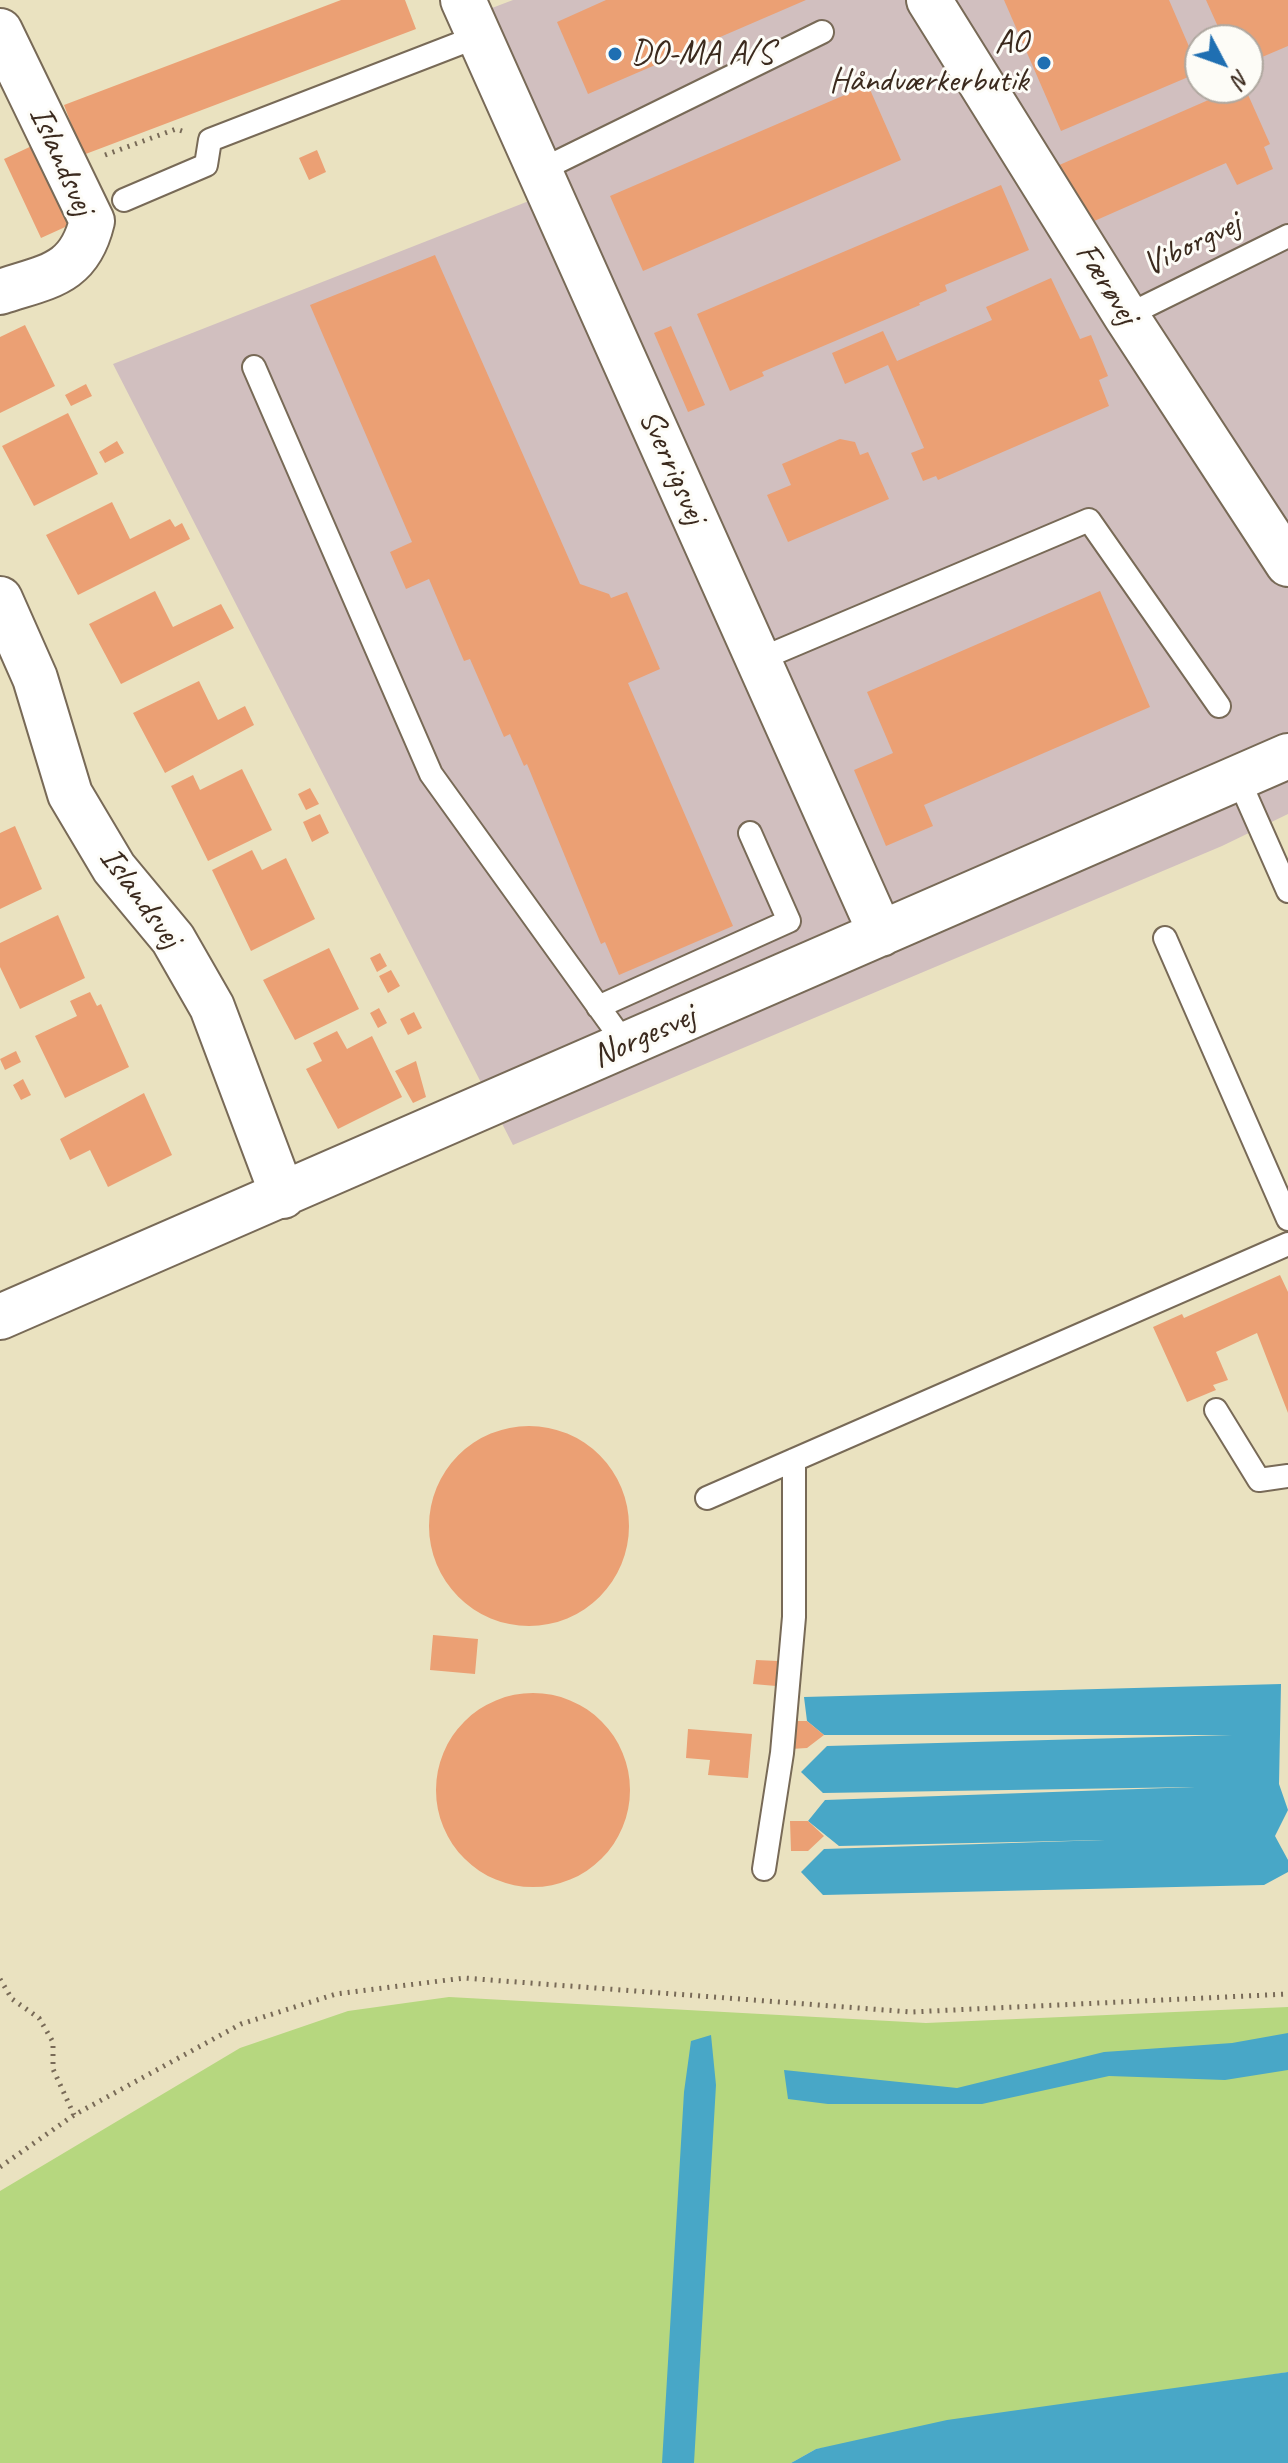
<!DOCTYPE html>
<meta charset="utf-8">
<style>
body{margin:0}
#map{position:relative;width:1288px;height:2463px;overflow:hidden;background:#eae2c0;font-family:Caveat,sans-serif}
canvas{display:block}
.north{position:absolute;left:1184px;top:24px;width:80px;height:80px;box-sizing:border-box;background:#fdfcf7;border:2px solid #afa8a0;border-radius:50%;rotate:131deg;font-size:22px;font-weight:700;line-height:32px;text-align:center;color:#3b2a1e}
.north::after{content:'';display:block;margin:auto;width:28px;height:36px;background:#1f6fb2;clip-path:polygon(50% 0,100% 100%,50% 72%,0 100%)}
</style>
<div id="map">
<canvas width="1288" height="2463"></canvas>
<div class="north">N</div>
</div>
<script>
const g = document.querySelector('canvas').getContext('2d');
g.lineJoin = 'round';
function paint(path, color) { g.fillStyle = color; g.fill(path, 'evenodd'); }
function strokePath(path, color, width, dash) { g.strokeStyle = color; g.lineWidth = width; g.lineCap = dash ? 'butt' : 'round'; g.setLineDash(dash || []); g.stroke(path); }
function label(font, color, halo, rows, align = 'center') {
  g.font = font + ' Caveat,sans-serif'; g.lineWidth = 6; g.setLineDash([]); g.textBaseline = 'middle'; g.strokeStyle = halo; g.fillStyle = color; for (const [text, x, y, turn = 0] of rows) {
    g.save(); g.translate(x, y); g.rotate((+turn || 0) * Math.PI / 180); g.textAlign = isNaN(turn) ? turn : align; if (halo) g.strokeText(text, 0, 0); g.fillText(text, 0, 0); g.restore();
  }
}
paint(new Path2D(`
 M513,0H1288V814L1222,846L513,1145L113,364L534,199L463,19ZM1200,40H1248V88H1200Z`), '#d1bfbf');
paint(new Path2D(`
 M449,1997L926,2023L1288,2007V2372L816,2449L791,2463H0V2191L240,2048L348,2011Z`), '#b6d77f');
paint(new Path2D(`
 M1281,1684L1279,1784L1288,1810L1275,1836L1288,1860V1872L1264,1885L823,1895L801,1872L824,1849L1105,1840L839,1846L808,1821L825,1800L1195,1787L823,1793L801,1772L827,1746L1232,1735H824L807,1721L804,1697Z
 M1288,2033V2070L1225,2080L1109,2076L982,2104H828L788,2099L784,2070L957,2088L1104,2052L1232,2043Z
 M711,2035L716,2085L694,2463H662L684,2092L691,2041Z
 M1288,2372V2463H791L816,2449L947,2420Z`), '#48a7c7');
paint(new Path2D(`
 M341,0H405L416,29L83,155L64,105Z
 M606,0H806L588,94L557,22Z
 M1004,0H1169L1200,72L1061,131Z
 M1206,0H1288V46L1248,63V40H1224Z
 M868,85L901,160L643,271L610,196Z
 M1236,88H1245L1270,144L1264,147L1273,169L1237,185L1226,163L1083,226L1057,166Z
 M36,144L74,223L41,238L4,159Z
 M317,150L326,172L309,180L299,158Z
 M1001,185L1029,250L945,285L947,291L919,303L920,305L762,372L764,376L730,391L697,314Z
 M435,255L580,584L609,594L611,598L627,592L660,669L628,683L733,926L619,975L605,942L601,944L527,764L524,766L510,734L504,737L470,659L464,661L429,579L406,589L390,552L412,542L310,305Z
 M1051,278L1080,339L1091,335L1108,376L1099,380L1109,406L938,480L936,476L923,481L911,453L924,448L888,365L845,384L832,353L883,331L897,361L992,320L986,307Z
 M25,325L55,386L0,413V337Z
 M671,326L705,405L688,412L654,333Z
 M86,384L92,396L71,406L65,395Z
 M68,413L98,474L34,506L2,446Z
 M840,439L855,442L860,455L868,452L889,499L788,542L767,495L791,485L782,464Z
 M117,441L124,453L105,463L99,452Z
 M112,502L130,539L170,519L175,527L182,523L190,539L78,595L46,535Z
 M155,591L173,627L221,604L234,628L121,684L89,624Z
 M1100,591L1150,707L924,805L933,826L886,846L854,770L893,753L867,692Z
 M199,681L218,720L245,706L254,725L165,773L133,713Z
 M242,769L272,830L208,861L171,786L193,775L200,790Z
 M310,788L319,804L306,810L298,794Z
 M320,814L329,833L312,842L303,822Z
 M15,826L42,889L0,909V833Z
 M252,850L262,870L286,858L315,919L251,951L212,870Z
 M58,915L85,978L20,1009L0,967V943Z
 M329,948L359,1009L295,1040L263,980Z
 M380,953L387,966L377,972L370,958Z
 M391,970L400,986L388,993L379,976Z
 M90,992L97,1006L101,1004L129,1067L65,1098L35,1036L77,1016L70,1001Z
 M379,1008L387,1023L378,1028L370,1013Z
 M414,1012L422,1028L408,1035L400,1019Z
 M337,1031L347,1049L372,1036L402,1097L338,1129L306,1069L322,1061L313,1043Z
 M16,1051L21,1062L5,1070L0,1059Z
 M416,1061L426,1097L413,1103L395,1071Z
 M23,1079L31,1095L21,1100L13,1085Z
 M144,1093L172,1155L108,1187L90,1150L70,1160L60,1139Z
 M1280,1275L1288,1292V1413L1257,1333L1216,1352L1228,1380L1213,1385L1216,1390L1187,1402L1153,1327L1182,1314L1184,1318Z
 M429 1526a100 100 0 1 1 200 0a100 100 0 1 1-200 0Z
 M433,1635L478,1639L475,1674L430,1670Z
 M756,1660L778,1661L776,1686L753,1684Z
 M436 1790a97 97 0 1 1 194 0a97 97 0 1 1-194 0Z
 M791,1721H807L824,1735L807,1748L791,1749Z
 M688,1729L752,1734L748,1778L708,1775L710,1760L686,1758Z
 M790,1821H808L824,1836L808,1851H791Z`), '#eba074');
const lane = new Path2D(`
 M539,171L822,32
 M124,200L206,165L210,140L479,36
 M1126,316L1288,236
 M254,367L431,774L626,1045
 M758,660L1089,520L1219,706
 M1238,778L1288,891
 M1165,938L1288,1219
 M598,1007L789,921L750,833
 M1216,1410L1259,1480L1288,1476
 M707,1498L1288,1244
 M764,1869L782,1753L794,1617V1460`);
const street = new Path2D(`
 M463,0L881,934
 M929,0L1126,316L1288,564
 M0,31L92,221C79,275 48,276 0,292
 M0,599L35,678L70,794L114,868L173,939L212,1007L283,1196
 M0,1317L1288,756`);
strokePath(lane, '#786a57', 26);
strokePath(street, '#786a57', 48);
strokePath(new Path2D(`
 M105,155L176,129L182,131
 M0,1979L12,1999L39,2018L53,2042V2069L74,2115
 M0,2167L74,2115L241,2024L336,1994L464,1978L911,2012L1288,1994`), '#786a57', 5, [2, 6]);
strokePath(lane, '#fff', 22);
strokePath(street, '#fff', 44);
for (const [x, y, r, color] of [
 [615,54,8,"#1f6fb2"],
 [1044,63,8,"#1f6fb2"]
]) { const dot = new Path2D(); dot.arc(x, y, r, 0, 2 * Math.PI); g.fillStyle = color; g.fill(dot); strokePath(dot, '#fdfcf7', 3); }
label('34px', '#3b2a1e', '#fdfcf7', [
 ["AO",1028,43],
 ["Håndværkerbutik",1028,82],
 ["DO-MA A/S",631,54,"left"]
], 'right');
label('34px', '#3b2a1e', '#fdfcf7', [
 ["Islandsvej",61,161,66],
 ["Viborgvej",1192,245,-26],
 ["Færøvej",1106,284,58],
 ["Sverrigsvej",672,467,66],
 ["Islandsvej",140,898,54],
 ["Norgesvej",644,1037,-24]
]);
</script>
